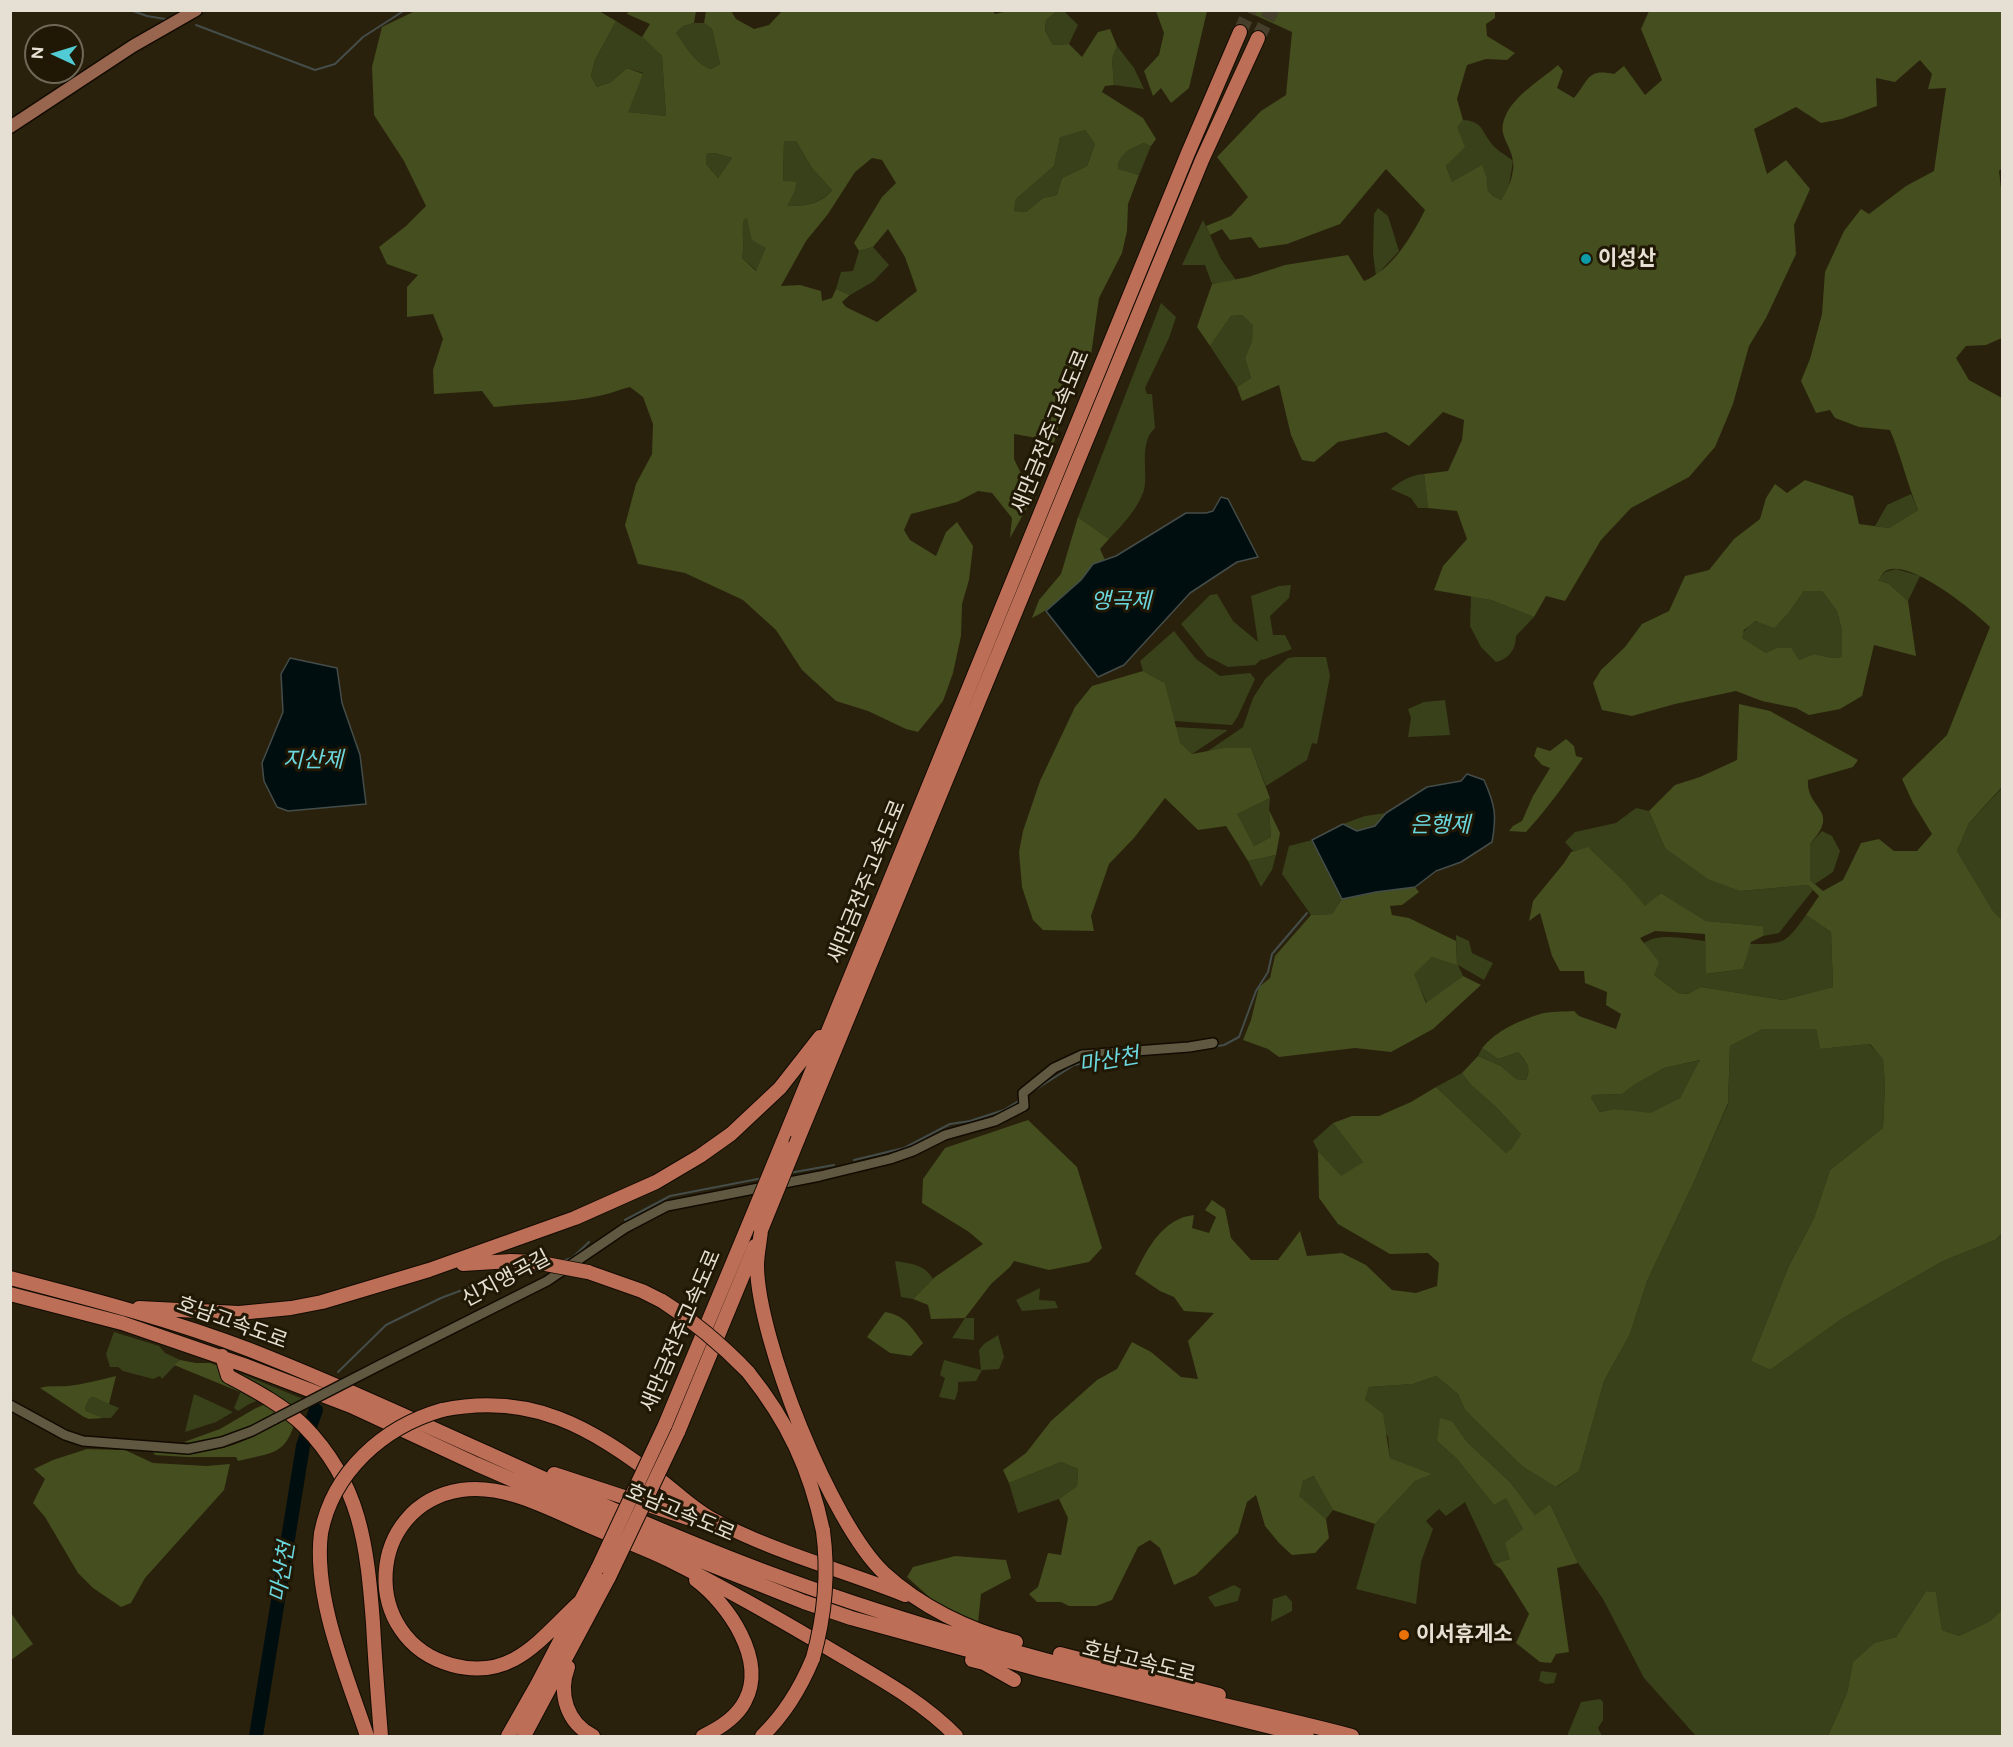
<!DOCTYPE html>
<meta charset="utf-8">
<style>
body{margin:0}
#map{position:relative;width:2013px;height:1747px;overflow:hidden;background:#29210c;font-family:Figtree,sans-serif}
canvas{display:block}
.frame{position:absolute;inset:0;border:12px solid #e5e0d3;pointer-events:none}
.north{position:absolute;left:24px;top:24px;width:60px;height:60px;box-sizing:border-box;background:#201804;border:2px solid #6f6857;border-radius:50%;rotate:274deg;font-size:16px;font-weight:700;line-height:24px;text-align:center;color:#e5e0d3}
.north::after{content:'';display:block;margin:auto;width:21px;height:27px;background:#51ccd4;clip-path:polygon(50% 0,100% 100%,50% 72%,0 100%)}
</style>
<div id="map">
<canvas width="2013" height="1747"></canvas>
<div class="frame"></div>
<div class="north">N</div>
</div>
<script>
const g = document.querySelector('canvas').getContext('2d');
g.lineJoin = 'round';
function paint(path, color) { g.fillStyle = color; g.fill(path, 'evenodd'); }
function strokePath(path, color, width, dash) { g.strokeStyle = color; g.lineWidth = width; g.lineCap = dash ? 'butt' : 'round'; g.setLineDash(dash || []); g.stroke(path); }
function label(font, color, halo, rows, align = 'center') {
  g.font = font + ' Figtree,"Noto Sans KR",sans-serif'; g.lineWidth = 6; g.setLineDash([]); g.textBaseline = 'middle'; g.strokeStyle = halo; g.fillStyle = color; for (const [text, x, y, turn = 0] of rows) {
    g.save(); g.translate(x, y); g.rotate((+turn || 0) * Math.PI / 180); g.textAlign = isNaN(turn) ? turn : align; if (halo) g.strokeText(text, 0, 0); g.fillText(text, 0, 0); g.restore();
  }
}
paint(new Path2D(`
 M1057,11H1064L1078,25L1069,44L1053,45L1045,31L1046,20Z
 M616,21L642,37L662,56L666,116L627,112L643,73L627,68L611,82L597,87L591,76L595,60Z
 M694,23H704L712,29L720,64L711,69C695,64 686,46 676,33L683,26Z
 M1117,46L1134,68L1144,89L1114,85L1112,59Z
 M1463,120C1482,121 1481,130 1491,143C1496,150 1506,155 1513,161L1508,192L1501,200L1493,196L1488,191L1487,179L1452,182L1446,166L1464,147L1456,126Z
 M1085,130L1095,144L1087,166L1062,178L1057,195L1043,198L1026,212L1014,211L1016,199L1054,166L1060,136Z
 M784,141H796L812,168L832,190C818,205 805,206 786,206L795,191L797,182H783Z
 M1143,143L1151,146L1139,175L1117,169L1121,154Z
 M715,153L732,158L718,178L706,164V154Z
 M1378,208L1388,216L1399,251L1376,276L1373,254L1374,214Z
 M748,217L767,248L757,271L742,258C745,244 741,233 744,220Z
 M1203,220L1221,259L1236,280L1212,284L1205,265H1182Z
 M873,247L889,265L874,281L850,295L836,289L841,272L853,271L859,251Z
 M1161,303L1176,317L1169,338L1145,388L1147,394H1152L1155,428C1137,444 1150,477 1143,493C1136,511 1122,525 1109,539L1078,517Z
 M1242,315L1254,325L1252,341L1245,358L1251,378L1237,387L1210,346L1231,316Z
 M1424,474L1428,508H1418L1411,498L1391,489C1400,481 1411,475 1424,474Z
 M1911,494L1918,510L1889,528L1875,526L1887,505Z
 M1896,569L1920,576L1908,601L1889,584L1878,580L1885,572Z
 M1291,585L1289,598L1270,616L1273,635H1285L1292,649L1263,660L1262,659L1255,665L1228,667L1207,656L1181,624L1210,595L1217,594L1233,621L1258,642L1251,596L1279,586Z
 M1804,591H1822L1837,611L1842,631V657L1832,658L1814,654L1799,660L1776,648L1766,653L1741,638C1747,619 1773,616 1790,611Z
 M1471,596L1491,600L1534,617L1516,636C1516,649 1509,659 1496,662L1481,647L1470,626Z
 M1174,631L1196,659L1220,676L1250,673L1255,679L1238,716L1232,725L1174,721L1165,683L1143,671L1140,661Z
 M1295,657H1326L1330,676L1317,744L1312,743L1307,760L1266,786L1251,748L1208,751L1243,727L1253,698L1266,678L1288,658Z
 M1445,700L1450,735L1408,737L1411,718L1408,709L1424,702Z
 M1175,727L1228,730L1192,754L1180,744Z
 M2002,788V920L1993,911L1957,851L1969,823Z
 M1270,798L1269,810L1271,837L1254,846L1236,814Z
 M1636,808L1649,811L1665,848L1740,891L1808,885L1813,890L1779,933L1763,936V926L1706,921L1661,893L1645,907L1623,880L1589,848L1573,851L1565,842L1575,832L1616,823Z
 M1386,813L1375,826L1357,831L1343,824L1365,816Z
 M1822,831L1832,836L1840,851L1833,872L1815,884L1810,880V844Z
 M1312,840L1341,896L1342,899L1332,914L1311,915L1282,874L1289,846Z
 M1276,855L1272,870L1261,887L1248,861Z
 M1806,915L1831,932L1833,987L1783,1000L1701,987L1689,994L1678,993L1654,975L1644,943C1660,932 1686,939 1705,941L1707,974L1743,969L1750,944C1785,944 1785,944 1806,915Z
 M1456,935L1469,941L1472,953L1493,963L1484,980L1458,965L1463,976L1427,1003L1413,974L1432,957L1457,964Z
 M1763,1029H1816L1820,1049L1869,1044L1883,1058L1885,1086L1883,1128L1830,1170L1814,1218L1788,1268L1751,1361L1770,1370L1843,1318L1943,1261L1995,1240L2002,1233V1610L1990,1621L1959,1636L1942,1630L1936,1592L1926,1591L1896,1637L1874,1643L1853,1662L1847,1693L1828,1736H1696L1644,1678L1603,1599L1578,1563L1550,1504L1535,1515L1510,1482L1467,1442L1453,1422L1437,1441L1457,1459L1494,1505L1506,1497L1523,1529L1510,1559L1494,1564L1465,1502L1446,1516L1439,1509L1426,1521L1433,1529L1421,1562L1416,1604L1356,1589L1375,1524L1415,1481L1431,1474L1390,1458L1388,1437L1365,1400L1369,1387L1413,1384L1436,1376L1458,1394L1465,1410L1522,1466L1557,1487L1579,1471L1604,1381L1630,1334L1647,1281L1693,1184L1728,1104L1730,1046Z
 M1482,1048L1498,1059L1518,1052C1526,1062 1532,1067 1526,1080L1516,1079L1501,1066L1478,1056Z
 M1701,1060L1680,1098L1651,1114L1615,1109L1600,1112L1591,1098V1095L1622,1094L1634,1085L1664,1068Z
 M1462,1073L1471,1085L1496,1107L1521,1134L1512,1148L1506,1153L1436,1087Z
 M1333,1123L1363,1162L1341,1177L1318,1151L1313,1141Z
 M895,1261C912,1264 924,1264 933,1279L913,1299L901,1297Z
 M1040,1288L1039,1300L1055,1301L1058,1308L1022,1311L1016,1300Z
 M965,1318H974V1340L952,1338Z
 M114,1332L159,1346L165,1353L180,1360L162,1379L160,1376L153,1379L123,1371L118,1367H110L106,1354Z
 M998,1335L1004,1357L999,1369L982,1370L976,1381L958,1382V1390L955,1400L939,1397L945,1378L940,1375L944,1360L981,1370L979,1350L984,1344Z
 M247,1376L303,1399L289,1406C264,1397 261,1396 238,1411L234,1408Z
 M194,1394L233,1412L216,1422L185,1432Z
 M93,1397L119,1408L111,1418H104L86,1411L85,1408L89,1399Z
 M1061,1462L1078,1469L1077,1486L1059,1499L1018,1513L1009,1483Z
 M1315,1476L1333,1510L1326,1519L1298,1496L1303,1481Z
 M1234,1585L1241,1589L1238,1601L1215,1607L1208,1597Z
 M1286,1595L1292,1602V1611L1271,1622L1273,1599Z
 M1541,1671L1557,1673L1554,1683L1546,1684L1539,1681Z
 M1600,1699L1603,1702V1720L1598,1728L1602,1736H1567L1581,1702Z`), '#39411b');
paint(new Path2D(`
 M993,11L995,14L1008,11H1057L1046,20L1045,31L1053,45L1069,44L1082,57L1098,32L1110,29L1117,46L1112,59L1114,85L1105,86L1102,92L1143,118L1156,139L1151,146L1143,143C1130,150 1118,152 1118,169L1139,175L1128,204L1127,231L1122,253L1099,298L1091,355L1069,384L1053,447L1037,438L1014,434V459L1026,484L1034,495L1010,538L1012,518L992,493L978,491L957,502L911,514L904,530L910,540L936,556L946,532L957,522L973,546L969,580L962,604L961,636L953,673L943,701L918,732L906,729L868,711L836,701L802,670L776,630L743,600L685,573L638,564L625,525L636,484L652,454L653,424L643,397L630,387C621,389 612,393 603,395C568,403 530,403 494,407L482,391L434,394L433,370L443,339L433,314L407,317V287L418,275L387,264L379,247L406,226L426,206L404,161L374,115L372,67L382,27L415,11H599L616,21L595,60L591,76L597,87L611,82L627,68L643,74L628,112L666,116L662,56L642,37L650,24L627,14L629,11H696L694,23L683,26L676,33C686,46 695,64 711,69L720,64L712,29L704,23L706,11H731L736,19L754,29L769,25L782,11ZM1085,130L1095,144L1087,166L1062,178L1057,195L1043,198L1026,212L1014,211L1016,199L1054,166L1060,137ZM784,141H796L812,168L832,190C820,205 804,206 787,206L795,191L797,182L783,181ZM715,153L732,158L718,178L706,164V154ZM872,158L882,160L896,183L882,197L854,243L859,251L873,247L888,229L905,257L917,291L877,322L846,307L842,302L850,295L836,289L832,298L822,301L821,291L800,285L781,286L806,241L828,214L855,172ZM747,218L752,240L766,248L756,271L742,258C745,244 741,233 744,220Z
 M1156,11H1207L1189,88L1171,103L1161,88L1153,96L1144,71L1159,55L1164,33Z
 M1246,11H1495V18L1486,24L1487,36L1515,53L1507,60L1486,59L1467,65L1457,99L1463,120L1457,127L1465,147L1446,166L1452,182L1482,165L1487,179L1488,191L1493,196L1501,200C1508,192 1515,172 1513,161C1511,144 1497,136 1505,117C1514,95 1541,80 1558,65L1563,71L1557,88L1574,98C1589,80 1587,68 1614,74L1624,66L1645,95L1662,80L1641,29L1649,11H2002V168L1999,171L2002,197V338L1986,345L1966,346L1956,358L1969,380L2002,398V787L1969,823L1957,851L1993,911L2002,920V1233L1995,1240L1943,1261L1843,1318L1770,1370L1751,1361L1788,1268L1814,1218L1830,1170L1883,1128L1885,1086L1883,1059L1870,1044L1820,1049L1816,1029H1763L1730,1046L1728,1103L1693,1184L1647,1281L1630,1334L1604,1381L1579,1471L1556,1487L1522,1466L1465,1410L1458,1394L1436,1376L1413,1384L1369,1387L1365,1400L1383,1414L1390,1458L1432,1474L1415,1481L1375,1524L1333,1510L1314,1476L1303,1481L1299,1496L1326,1519L1329,1538L1315,1553L1292,1555L1279,1543L1265,1526L1256,1495L1247,1502L1238,1533L1196,1575L1174,1585L1160,1548L1150,1540L1138,1547L1112,1600L1096,1606H1069L1061,1602H1037L1029,1594L1038,1587L1048,1553L1061,1555L1068,1518L1059,1499L1077,1486L1078,1469L1061,1462L1009,1483L1003,1470L1026,1453L1051,1421L1097,1380L1117,1369L1132,1342L1151,1352L1181,1377L1198,1379L1188,1341L1214,1313L1184,1311L1174,1297L1160,1291L1135,1274C1147,1249 1163,1218 1194,1215L1192,1228L1209,1233L1216,1217L1205,1210L1212,1200L1225,1209L1231,1238L1251,1260H1278L1300,1231L1307,1256L1342,1253L1366,1265L1392,1290L1416,1293L1437,1286L1439,1263L1428,1253L1390,1254L1338,1224L1319,1198L1318,1151L1341,1176L1363,1162L1333,1123L1352,1116H1379L1411,1102L1436,1087L1506,1153L1512,1148L1521,1134L1496,1107L1471,1085L1462,1073L1478,1056L1501,1066L1516,1079L1526,1080C1532,1068 1526,1061 1518,1052L1498,1059L1482,1048C1496,1031 1518,1021 1540,1014C1550,1011 1563,1012 1574,1011L1579,1016L1616,1029L1621,1014L1606,1005L1607,992L1585,983L1584,971H1560L1552,956L1540,913L1529,921L1533,901L1564,863L1571,852L1588,847L1623,880L1645,906L1661,893L1706,921L1763,926V936L1751,942L1743,969L1706,974L1705,934L1655,931L1640,938L1659,962L1654,975L1678,993L1688,994L1701,987L1783,1000L1833,987L1831,932L1806,915L1819,896L1808,885L1740,891L1708,879L1665,848L1649,811L1675,785L1700,777L1737,760L1739,704L1770,711L1858,760L1853,767L1808,780C1806,810 1842,809 1810,844V880L1823,891L1843,880L1861,843L1879,839L1894,851H1917L1932,834L1913,803L1902,779L1947,735L1990,627C1974,611 1906,555 1884,572C1883,573 1879,580 1878,580L1889,584L1908,601L1916,656L1874,645L1862,696L1840,709L1809,715L1796,708L1762,701L1736,691L1675,704L1632,716L1602,710L1593,683L1601,670L1625,647L1642,624L1669,611L1685,576L1709,570L1734,539L1760,519L1766,498L1775,484L1787,493L1805,480L1853,496L1859,524L1889,528L1918,510C1907,483 1901,456 1890,430L1859,427L1835,418L1830,410L1816,413L1801,381L1810,359L1822,314L1825,272L1844,231L1861,209L1869,214L1906,186L1934,171L1946,88L1928,89L1932,74L1920,60L1895,82L1876,78L1877,106L1842,119L1821,123L1796,107L1754,129L1767,174L1786,160L1810,189L1794,225L1796,254L1766,318L1749,346L1733,404L1715,447L1689,477L1631,508L1601,540L1565,601L1546,596L1534,617L1491,600L1434,590L1443,566L1467,539L1457,511L1428,508L1424,474L1448,471L1462,440L1464,420L1443,412L1409,446L1386,432L1338,442L1314,462L1302,460L1291,435L1279,385L1242,401L1237,387L1251,378L1245,358L1252,341L1253,325L1242,315L1231,316L1210,346L1197,327L1212,284L1248,277L1285,265L1348,255L1364,281C1392,270 1412,236 1425,210L1386,169L1340,224L1287,244L1259,248L1251,237L1230,240L1222,229L1210,235L1206,226L1231,216L1248,197L1217,157L1261,111L1286,95L1292,32ZM1804,591H1822L1837,611L1842,631V657L1832,658L1814,654L1799,660L1791,648H1776L1766,653L1742,638L1744,630L1756,621L1774,628L1790,611ZM1700,1060L1680,1098L1651,1113L1615,1109L1600,1112L1591,1098L1592,1095L1622,1094L1634,1085L1664,1068Z
 M1078,517L1109,539L1100,549L1105,560C1090,565 1091,570 1081,581C1067,596 1050,609 1032,618L1039,600L1061,574Z
 M1143,671L1165,683L1180,743L1192,754L1224,748H1251L1270,798L1237,814L1254,846L1271,837L1269,810L1280,833L1276,855L1248,861L1226,826L1198,830L1165,798L1134,838L1109,864L1091,916L1094,931L1043,930L1033,920L1022,887L1019,852L1023,831L1040,781L1075,707L1092,686Z
 M1566,739L1574,746L1576,756L1583,758C1565,784 1547,809 1526,832L1509,831L1513,826L1522,821L1533,796L1550,768L1542,765L1534,756L1537,747L1550,751Z
 M1415,887L1419,892L1402,905L1390,906L1392,915L1409,918L1456,941L1457,965L1432,957L1414,974L1426,1003L1463,976L1481,985L1433,1029L1391,1052L1355,1048L1279,1057L1268,1049L1243,1040L1251,1020L1259,987L1270,978L1275,956L1311,915L1332,914L1342,899L1376,892Z
 M1028,1120L1077,1167L1102,1248L1089,1262L1049,1270L1014,1261L1010,1267L991,1284L965,1318L931,1319L928,1305L913,1299L935,1277L983,1244L969,1232L922,1203L923,1179L945,1148Z
 M885,1312C905,1315 912,1328 923,1343L911,1356L890,1353L867,1337Z
 M180,1360L196,1363H210L247,1376L240,1392L174,1365Z
 M116,1376L109,1404L93,1397L89,1399L85,1408L86,1411L104,1418L89,1419L84,1417L40,1388C50,1385 58,1387 68,1386C84,1384 100,1380 116,1376Z
 M266,1404L279,1408L275,1413C250,1426 213,1448 184,1442L220,1429L256,1408Z
 M294,1416L296,1418C286,1456 273,1452 238,1461L236,1457H187L155,1455L153,1452C184,1453 214,1454 243,1441C260,1434 277,1424 294,1416Z
 M1440,1418L1453,1422L1467,1442L1510,1482L1535,1515L1550,1504L1578,1563L1557,1568L1569,1652L1556,1654L1551,1663L1540,1662L1516,1643L1529,1614L1501,1569L1494,1564L1510,1559L1505,1543L1523,1529L1506,1498L1494,1505L1457,1459L1437,1441Z
 M87,1449L125,1450L153,1463L207,1466L230,1464L224,1490L145,1578L131,1603L121,1607L93,1588L78,1573L45,1517L33,1503L45,1479L34,1469L53,1460Z
 M955,1556L1006,1560L1011,1578L981,1594L978,1623L947,1613L907,1577L913,1567Z
 M1926,1591L1936,1592L1942,1630L1959,1636L1990,1621L2002,1610V1736H1828L1847,1693L1853,1662L1874,1643L1896,1637Z
 M11,1613L33,1644L11,1660H10Z`), '#444e1f');
const water = new Path2D(`
 M1221,497L1228,499L1258,557L1237,562L1190,593L1124,665L1098,677L1046,611L1081,580L1093,564L1116,556L1186,513H1206L1213,511Z
 M290,658L337,668L342,703L360,755L366,804L288,811L277,807L264,781L262,763L283,712L281,674Z
 M1467,774L1484,780C1495,805 1497,815 1492,842L1461,862L1436,871L1415,887L1376,892L1342,899L1312,840L1343,824L1357,831L1375,826L1386,813L1427,787L1461,781Z`);
paint(water, '#000e0f');
strokePath(water, '#454d4a', 1.5);
strokePath(new Path2D(`
 M130,10L147,16L165,19
 M196,25L315,70L335,64L363,37L405,10
 M1191,1051L1224,1045L1239,1037L1256,991L1268,972L1272,954L1307,913
 M1027,1095L1074,1065L1117,1057
 M854,1160L904,1148L950,1124L970,1121L1004,1110L1020,1100
 M789,1173L834,1165
 M625,1220L670,1196L763,1178
 M562,1261L572,1258L589,1242
 M338,1372L386,1325L441,1298L494,1278L537,1269`), '#454d4a', 2);
strokePath(new Path2D(`
 M256,1736L303,1446L316,1410`), '#000e0f', 14);
strokePath(new Path2D(`
 M1240,32L1250,10
 M1258,38L1272,10`), '#453e2a', 14, [14, 7]);
const minor = new Path2D(`
 M380,1365L547,1281L625,1228L667,1206L820,1176L890,1159L913,1151L945,1135L995,1121L1024,1106L1023,1093L1054,1068L1082,1055L1189,1047L1213,1043
 M10,1405L65,1435L83,1441L188,1449L222,1442L252,1431L275,1419`);
const major = new Path2D(`
 M10,127L133,46L196,10`);
const highway = new Path2D(`
 M798,1139L1202,160L1258,38
 M782,1144L1188,153L1240,32
 M761,1230C760,1242 757,1254 757,1266C758,1340 831,1523 884,1573C920,1606 968,1630 1016,1642
 M463,1264L511,1261
 M588,1272L642,1291L662,1301
 M10,1278C91,1299 172,1320 250,1350C422,1418 588,1505 761,1570C886,1617 1014,1653 1144,1686C1213,1703 1283,1718 1352,1736
 M10,1294L122,1323L244,1365L351,1406L476,1464L671,1549L804,1602L851,1618L1041,1670L1307,1736
 M139,1308L239,1313L291,1308L322,1302L429,1270L575,1218L656,1182L700,1156L731,1134L780,1088L820,1037
 M222,1356L228,1376C254,1390 283,1405 304,1426C361,1484 367,1546 373,1623C375,1661 378,1699 381,1736
 M748,1372C788,1422 810,1469 823,1531
 M442,1410C532,1392 590,1427 659,1479C676,1492 692,1508 710,1518C772,1552 840,1569 905,1595
 M665,1425L746,1231
 M678,1432L755,1246
 M554,1474L715,1527
 M321,1533C313,1597 347,1676 367,1736
 M696,1580C728,1604 767,1660 745,1701C737,1717 718,1729 703,1736
 M582,1600C542,1636 514,1682 452,1665C359,1640 365,1505 461,1490C506,1483 553,1511 594,1528C619,1539 645,1548 669,1560C727,1589 783,1621 838,1654C879,1678 923,1702 956,1736
 M1060,1654L1219,1695
 M972,1660L984,1663L1014,1680
 M568,1667C558,1694 567,1723 593,1736
 M508,1736L537,1685L598,1568
 M524,1736L609,1577
 M762,1736C785,1714 801,1687 813,1658`);
strokePath(minor, '#120b00', 12);
strokePath(major, '#120b00', 15);
strokePath(highway, '#120b00', 16);
strokePath(minor, '#615842', 9);
strokePath(major, '#98654f', 12);
strokePath(highway, '#bd6e57', 14);
const minorBridge = new Path2D(`
 M275,1419L380,1365`);
const highwayBridge = new Path2D(`
 M761,1230L798,1139
 M746,1231L782,1144
 M511,1261L535,1262L588,1272
 M662,1301C695,1322 721,1344 748,1372
 M321,1533C333,1472 383,1427 442,1410
 M598,1568L665,1425
 M609,1577L678,1432
 M813,1658C825,1615 829,1575 823,1531`);
strokePath(minorBridge, '#120b00', 12, []);
strokePath(highwayBridge, '#120b00', 16, []);
strokePath(minorBridge, '#615842', 9);
strokePath(highwayBridge, '#bd6e57', 14);
for (const [x, y, r, color] of [
 [1586,259,6,"#0f9aa8"],
 [1404,1635,6,"#e8710a"]
]) { const dot = new Path2D(); dot.arc(x, y, r, 0, 2 * Math.PI); g.fillStyle = color; g.fill(dot); strokePath(dot, '#201804', 2); }
label('bold 21px', '#e5e0d3', '#201804', [
 ["이성산",1598,259],
 ["이서휴게소",1416,1635]
], 'left');
label('21px', '#e5e0d3', '#201804', [
 ["새만금전주고속도로",1051,432,-68],
 ["새만금전주고속도로",867,882,-68],
 ["신지앵곡길",506,1279,-28],
 ["호남고속도로",232,1323,20],
 ["새만금전주고속도로",681,1331,-67],
 ["호남고속도로",680,1513,23],
 ["호남고속도로",1139,1662,14]
]);
label('italic 22px', '#6bd8e0', '#201804', [
 ["앵곡제",1121,602],
 ["지산제",313,761],
 ["은행제",1440,826],
 ["마산천",1109,1061,-10],
 ["마산천",283,1572,-81]
]);
</script>
